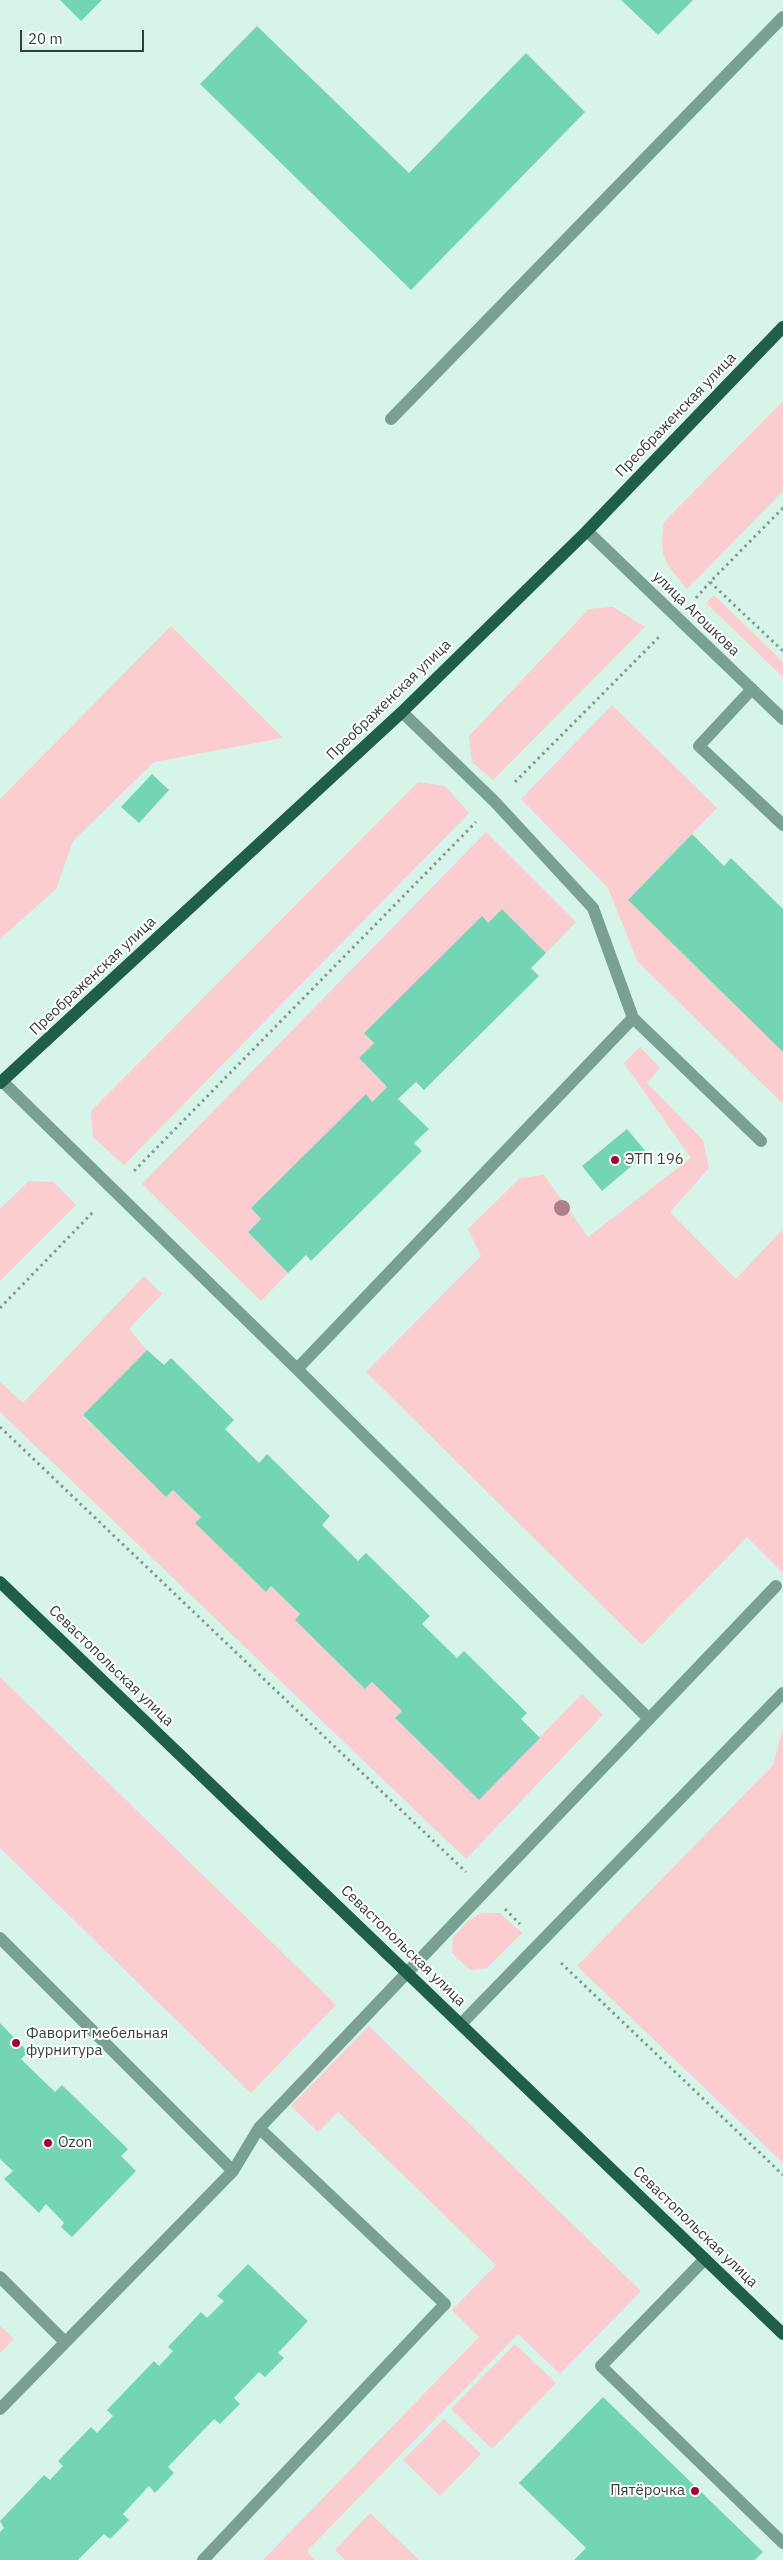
<!DOCTYPE html>
<meta charset="utf-8">
<style>
body{margin:0}
#map{position:relative;width:783px;height:2560px;overflow:hidden;background:#d6f5e8;font-family:"IBM Plex Sans",sans-serif}
canvas{display:block}
.scale{position:absolute;left:20px;top:30px;width:124px;height:22px;box-sizing:border-box;border:2px solid #333f3a;border-top:0;padding-left:6px;font-size:15px;line-height:18px;white-space:nowrap;color:#333f3a;-webkit-text-stroke:4px #fff;paint-order:stroke}
</style>
<div id="map">
<canvas width="783" height="2560"></canvas>
<div class="scale">20 m</div>
</div>
<script>
const g = document.querySelector('canvas').getContext('2d');
g.lineJoin = 'round';
function paint(path, color) { g.fillStyle = color; g.fill(path, 'evenodd'); }
function strokePath(path, color, width, dash) { g.strokeStyle = color; g.lineWidth = width; g.lineCap = dash ? 'butt' : 'round'; g.setLineDash(dash || []); g.stroke(path); }
function label(font, color, halo, rows, align = 'center') {
  g.font = font + ' "IBM Plex Sans",sans-serif'; g.lineWidth = 4; g.setLineDash([]); g.textBaseline = 'middle'; g.strokeStyle = halo; g.fillStyle = color; for (const [text, x, y, turn = 0] of rows) {
    g.save(); g.translate(x, y); g.rotate((+turn || 0) * Math.PI / 180); g.textAlign = isNaN(turn) ? turn : align; if (halo) g.strokeText(text, 0, 0); g.fillText(text, 0, 0); g.restore();
  }
}
paint(new Path2D(`
 M783,401V491L687,589C664,560 659,560 664,522Z
 M714,595L783,662V677L706,603Z
 M613,607L645,627L493,780L472,762L469,736L589,609Z
 M171,626L283,738L154,762L73,841L56,889L0,939V799Z
 M612,705L717,808L628,900L783,1052V1104L638,962L608,888L521,799Z
 M418,782L445,786L469,813L124,1165L93,1137L91,1111Z
 M486,832L576,922L546,953L502,909L488,923L482,917L364,1033L374,1043L359,1058L387,1087L372,1102L366,1095L251,1208L261,1219L248,1232L288,1273L261,1301L142,1184Z
 M640,1047L660,1068L647,1083L703,1140L709,1168L670,1212L736,1279L783,1229V1573L747,1537L642,1645L366,1372L481,1256L468,1229L520,1178L544,1175L588,1237L691,1158L624,1063Z
 M29,1181L54,1182L76,1205L0,1281V1209Z
 M144,1276L162,1294L129,1329L147,1350L83,1416L166,1497L173,1490L201,1517L196,1523L266,1591L271,1586L300,1614L295,1620L365,1689L372,1682L402,1711L395,1718L479,1799L582,1694L603,1715L466,1859L0,1412V1382L23,1403Z
 M0,1677L336,2005L251,2093L0,1848Z
 M783,1729V2163L577,1966L773,1765Z
 M481,1913H500L522,1933L487,1968L470,1970L452,1953L453,1937L468,1921Z
 M369,2026L641,2291L560,2374L518,2334L307,2551L315,2560H263L479,2337L452,2310L496,2265L338,2112L318,2132L291,2106Z
 M0,2326L14,2339L0,2353Z
 M515,2344L556,2383L492,2449L451,2409Z
 M444,2419L481,2454L440,2496L403,2460Z
 M370,2513L419,2560H345L335,2550Z`), '#fbccd0');
paint(new Path2D(`
 M60,0H102L81,21Z
 M621,0H693L658,35Z
 M257,26L409,173L526,53L585,112L411,290L200,84Z
 M152,774L169,790L139,823L121,807Z
 M692,834L724,866L731,858L783,909V1052L628,900Z
 M502,909L546,953L531,968L539,976L424,1090L416,1082L398,1099L429,1129L414,1143L422,1151L311,1261L306,1255L288,1273L248,1232L261,1219L251,1208L366,1094L372,1102L387,1087L359,1058L374,1043L364,1033L482,916L488,923Z
 M627,1129L647,1153L602,1191L582,1166Z
 M147,1350L164,1365L171,1358L234,1420L225,1429L259,1463L267,1454L330,1516L322,1525L358,1561L366,1553L430,1616L422,1624L457,1658L464,1651L527,1713L521,1719L540,1738L479,1800L395,1718L402,1711L372,1682L365,1689L295,1620L300,1614L271,1586L266,1592L195,1523L201,1517L173,1490L166,1497L83,1415Z
 M0,2023L28,2052L21,2059L55,2092L62,2085L128,2149L121,2156L136,2171L72,2237L61,2227L64,2223L46,2204L39,2213L4,2179L13,2171L0,2159Z
 M248,2264L308,2321L278,2353L284,2358L265,2377L259,2372L234,2398L240,2404L220,2424L214,2419L168,2467L174,2473L155,2493L149,2486L123,2514L129,2520L110,2539L104,2534L78,2560H0V2532L4,2528L0,2521L44,2475L50,2480L63,2466L58,2461L91,2427L97,2433L113,2416L107,2410L154,2361L159,2366L173,2351L168,2347L201,2312L207,2318L224,2301L217,2296Z
 M603,2397L763,2552L755,2560H574L586,2548L519,2483Z`), '#74d5b4');
strokePath(new Path2D(`
 M783,508L710,582L783,651
 M696,598L710,582
 M515,782L659,637
 M134,1171L476,822
 M0,1308L94,1211
 M0,1427L466,1872
 M505,1909L520,1924
 M561,1963L783,2175`), '#849a91', 3, [2.5, 4]);
strokePath(new Path2D(`
 M391,419L783,17
 M587,531L783,719
 M752,689L699,746L783,825
 M402,712L495,802L593,908L633,1018L761,1141
 M297,1369L633,1018
 M649,1719L776,1586
 M0,1938L233,2171
 M461,2024L783,1693
 M705,2259L601,2366L783,2543
 M0,2277L65,2342
 M0,2409L233,2171L259,2128L649,1719L297,1369L2,1081
 M203,2560L445,2304L259,2128`), '#7aa092', 12);
strokePath(new Path2D(`
 M0,1083L402,712L587,531L783,327
 M0,1582L783,2334`), '#205e4b', 12);
g.fillStyle = '#ac8288';
for (const [x, y] of [
 [562,1208]
]) { g.beginPath(); g.arc(x, y, 8, 0, 2 * Math.PI); g.fill(); }
for (const [x, y, r, color] of [
 [615,1160,5,"#a3053b"],
 [16,2043,5,"#a3053b"],
 [48,2143,5,"#a3053b"],
 [695,2491,5,"#a3053b"]
]) { const dot = new Path2D(); dot.arc(x, y, r, 0, 2 * Math.PI); g.fillStyle = color; g.fill(dot); strokePath(dot, '#fff', 2); }
label('15px', '#333f3a', '#fff', [
 ["Преображенская улица",676,415,-46],
 ["улица Агошкова",696,614,44],
 ["Преображенская улица",389,700,-44],
 ["Преображенская улица",93,976,-43],
 ["Севастопольская улица",111,1666,44],
 ["Севастопольская улица",403,1946,44],
 ["Севастопольская улица",695,2227,44]
]);
label('15px', '#333f3a', '#fff', [
 ["ЭТП 196",625,1160],
 ["Фаворит мебельная",26,2034],
 ["фурнитура",26,2051],
 ["Ozon",58,2143],
 ["Пятёрочка",685,2491,"right"]
], 'left');
</script>
